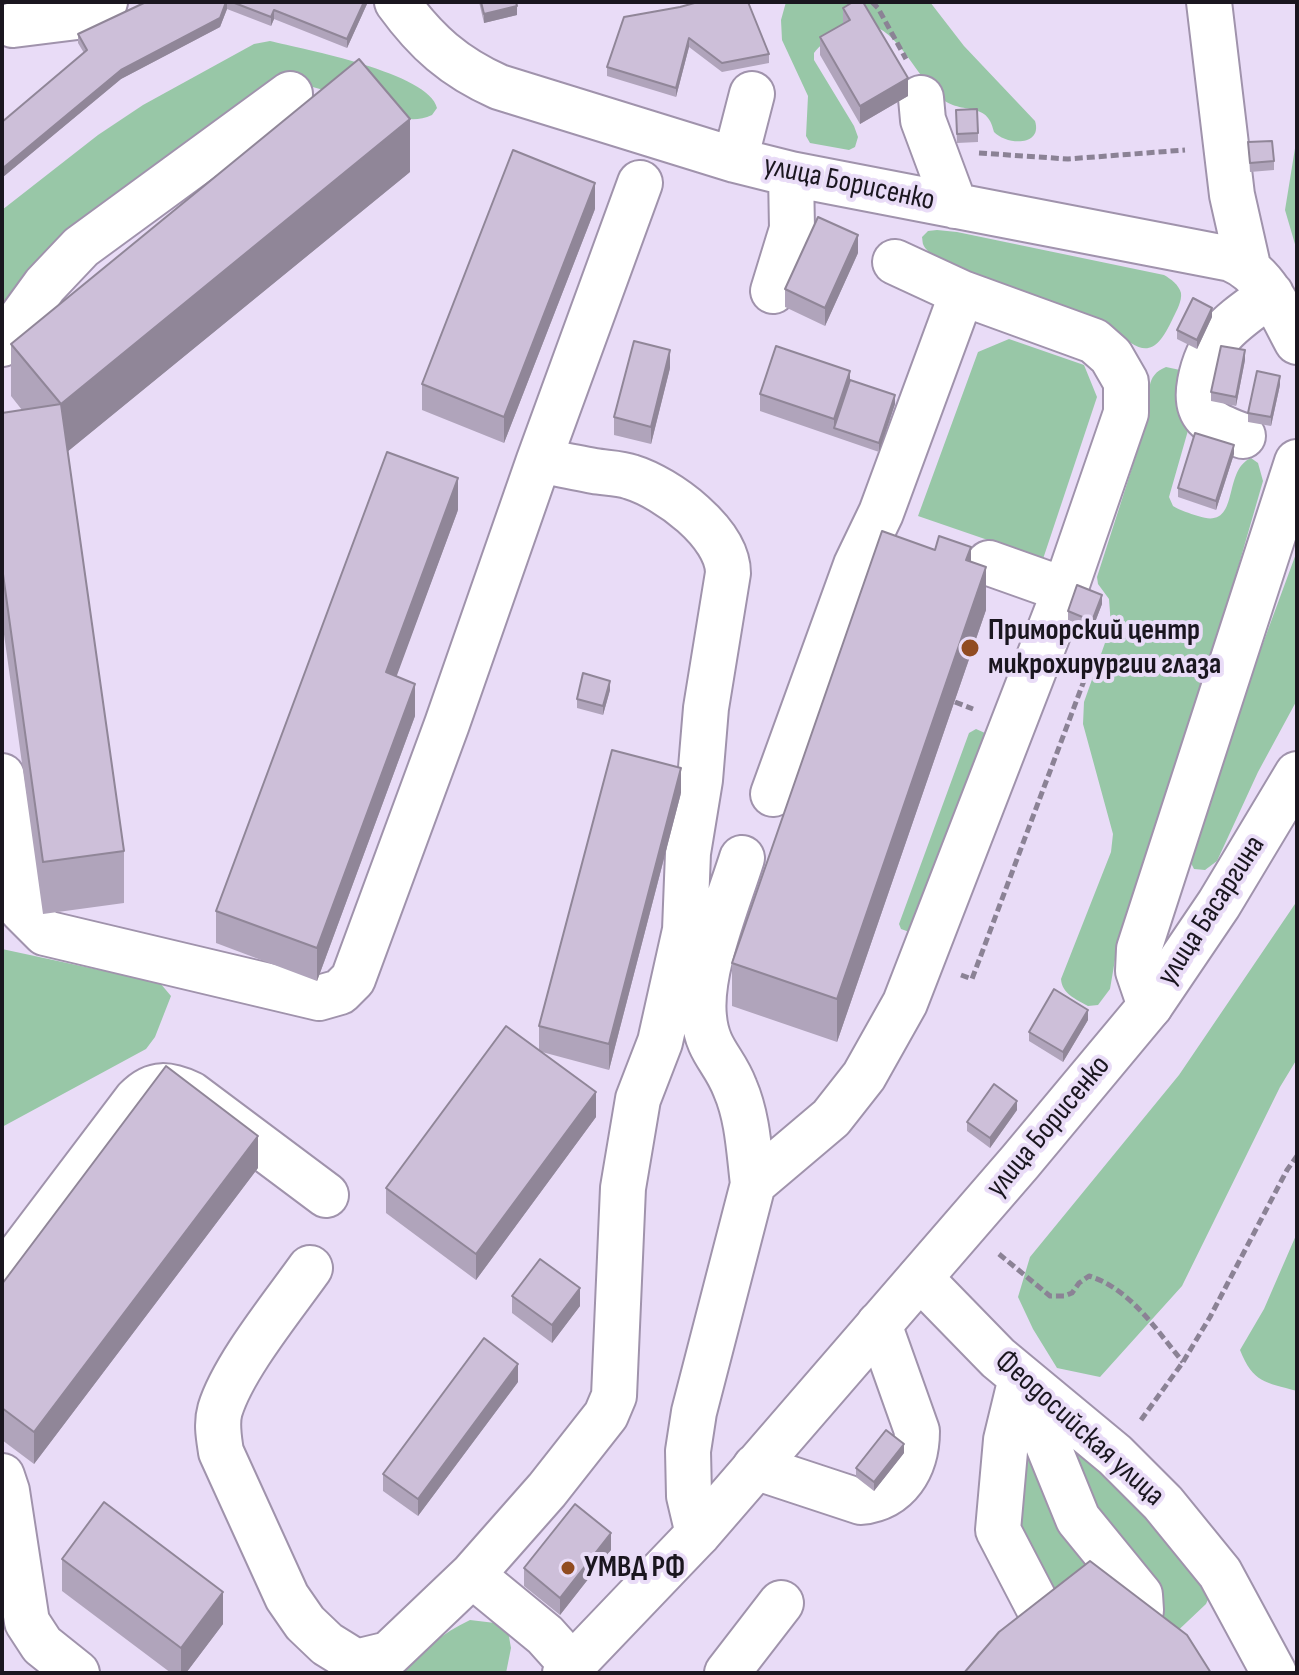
<!DOCTYPE html>
<meta charset="utf-8">
<style>
body{margin:0}
#map{position:relative;width:1299px;height:1675px;overflow:hidden;background:#e9dcf7;font-family:"Sofia Sans Condensed",sans-serif}
canvas{display:block}
.frame{position:absolute;inset:0;border:4px solid #1a161f;pointer-events:none}
</style>
<div id="map">
<canvas width="1299" height="1675"></canvas>
<div class="frame"></div>
</div>
<script>
const g = document.querySelector('canvas').getContext('2d');
g.lineJoin = 'round';
function paint(path, color) { g.fillStyle = color; g.fill(path, 'evenodd'); }
function strokePath(path, color, width, dash) { g.strokeStyle = color; g.lineWidth = width; g.lineCap = dash ? 'butt' : 'round'; g.setLineDash(dash || []); g.stroke(path); }
function label(font, color, halo, rows, align = 'center') {
  g.font = font + ' "Sofia Sans Condensed",sans-serif'; g.lineWidth = 8; g.setLineDash([]); g.textBaseline = 'middle'; g.strokeStyle = halo; g.fillStyle = color; for (const [text, x, y, turn = 0] of rows) {
    g.save(); g.translate(x, y); g.rotate((+turn || 0) * Math.PI / 180); g.textAlign = isNaN(turn) ? turn : align; if (halo) g.strokeText(text, 0, 0); g.fillText(text, 0, 0); g.restore();
  }
}
paint(new Path2D(`
 M786,2H930L964,46L1035,121C1043,147 1006,145 994,132C987,98 961,118 937,95C909,67 886,0 835,31C829,39 820,45 814,53V60L854,126L858,137L855,147L849,150L810,143L806,136L808,96L782,40L781,20Z
 M270,41C303,49 430,73 437,108L432,115C404,128 381,108 355,99C337,93 319,89 301,84L66,234L2,304V210L98,135L143,105L254,44Z
 M1297,136V251L1285,210Z
 M937,230L957,232L1164,275C1171,279 1179,285 1181,293C1182,301 1177,310 1173,318C1155,357 1143,356 1112,328C1074,314 949,276 926,249C922,244 923,243 922,237L928,231Z
 M1009,339L1084,365L1097,397L1043,559L918,516L978,352Z
 M1166,367L1180,370L1186,379L1189,427L1169,497L1173,506C1181,511 1189,513 1198,516C1242,531 1221,471 1251,458L1258,463L1263,481L1214,651L1118,942L1110,989L1098,1005L1088,1006C1076,999 1062,994 1061,979L1111,852L1113,834L1083,724L1084,702L1111,626L1109,599L1098,584L1097,577L1150,412C1149,394 1145,375 1166,367Z
 M1297,551V700L1258,772L1217,861L1205,870L1194,869L1189,859L1241,703Z
 M976,729L985,733L990,739L915,934L901,929L899,924L969,733Z
 M1297,901V1059L1280,1087L1182,1286L1100,1377L1057,1368L1033,1329L1018,1297L1030,1257L1179,1075Z
 M2,949L160,983L171,996L155,1037L146,1049L2,1127Z
 M1297,1233V1391C1265,1382 1253,1383 1240,1350L1264,1309Z
 M1050,1411L1112,1465L1210,1595L1206,1604L1169,1639L1092,1512Z
 M1020,1418L1103,1565L1052,1604L1022,1558L1012,1431Z
 M470,1620L495,1623L508,1631L511,1648L506,1673H398C421,1652 442,1633 470,1620Z`), '#98c7a7');
const minor = new Path2D(`
 M397,2C426,42 454,67 499,87L735,160L791,174L1231,259C1266,274 1279,309 1297,342
 M1209,2L1232,195L1248,266
 M13,25L85,16L105,2
 M921,98L923,120L955,206
 M735,160L752,94
 M773,291L792,229L791,174
 M2,344L45,285L81,247L290,94
 M1243,436C1213,424 1193,419 1200,382C1209,334 1235,321 1271,294
 M539,460L640,183
 M989,563L1065,590
 M2,776L22,910L45,933L319,998L340,992L353,979L447,724L539,460C558,464 576,468 594,471C606,473 620,473 631,477C667,488 728,533 728,573L706,708L700,780L688,853L685,930L660,1042L638,1099L623,1188L614,1396L606,1415L547,1490L472,1575L545,1635L572,1665
 M773,794L856,565L881,513L962,293
 M742,858C728,903 699,971 704,1017C707,1051 724,1059 735,1088C748,1118 749,1152 753,1184
 M1150,1006L1138,971L1139,949L1297,462
 M310,1268C283,1306 233,1367 220,1410C216,1424 219,1438 221,1452L287,1597L305,1623L327,1644L356,1662L389,1654L472,1575
 M2,1277L136,1100C154,1081 169,1084 191,1094L326,1195
 M920,1278L998,1358L1115,1455L1163,1503L1220,1573L1274,1673
 M1021,1378L1006,1440L998,1530L1048,1626
 M1023,1384L1078,1519L1140,1595L1141,1610L1130,1625
 M755,1467L861,1502C898,1498 917,1468 917,1431L879,1324
 M2,1476L7,1491L27,1622L42,1645L77,1673
 M698,1534L689,1496L688,1451L694,1412L753,1184L831,1118L864,1076L905,1003L1065,590L1126,413V382L1111,356L1094,341L962,293L895,262
 M727,1673L781,1603`);
const major = new Path2D(`
 M565,1673L698,1534L1020,1162L1150,1006L1219,904L1297,774`);
strokePath(minor, '#a093ac', 48);
strokePath(major, '#a093ac', 48);
strokePath(new Path2D(`
 M872,2L878,8L906,59
 M979,153L1068,159L1185,150
 M955,702L973,709
 M961,975L972,979L1094,654
 M999,1254L1050,1296H1064L1072,1293L1079,1283L1089,1276C1131,1289 1156,1330 1183,1362
 M1141,1420L1183,1362L1210,1317L1287,1170L1297,1156`), '#8b8295', 5, [8, 4]);
strokePath(minor, '#fff', 44);
strokePath(major, '#fff', 44);
paint(new Path2D(`
 M146,2H367V4L347,48L274,19L271,26L227,9L220,27L121,79L3,177L2,176V122L84,53L78,43V34Z
 M479,2H516L517,15L484,23Z
 M843,8L908,96L860,124L820,55V37L843,24Z
 M624,17L769,54V63L722,72L689,47L676,97L607,76V67Z
 M956,110L978,133V142L957,143Z
 M1248,142L1274,161V170L1250,172Z
 M410,172L68,451L124,851V903L43,914L2,620V413L22,410L11,396V344Z
 M595,209L504,443L422,410V384Z
 M858,253L825,326L785,307V289Z
 M1212,317L1197,349L1177,339V330Z
 M1245,360L1236,406L1211,401V392Z
 M670,368L651,444L614,435V417Z
 M850,380L895,404L879,452L760,411V394Z
 M1280,385L1271,426L1248,422V413Z
 M1234,454L1216,510L1178,497V488Z
 M458,510L396,676L415,716L317,981L216,943V911Z
 M971,562L986,610L837,1042L732,1006V963Z
 M1102,604L1092,630L1068,620V611Z
 M610,690L603,715L577,708V699Z
 M681,793L609,1070L542,1052L596,1117L476,1280L386,1213V1188L539,1051V1026Z
 M1088,1020L1063,1062L1029,1041V1032Z
 M1017,1110L990,1148L967,1131V1122Z
 M258,1168L34,1464L2,1440V1284Z
 M512,1296L580,1306L552,1343L512,1313Z
 M518,1382L418,1516L383,1491V1474Z
 M904,1453L874,1491L856,1477V1468Z
 M611,1550L560,1615L524,1586V1568Z
 M62,1559L223,1624L186,1673H171L62,1591Z`), '#b0a4bb');
paint(new Path2D(`
 M227,2V9L220,27L121,79L3,177V168L121,70Z
 M364,2H367V4L347,48V39Z
 M517,6V15L484,23V14Z
 M274,10V19L271,26V17Z
 M689,38V47L676,97V88Z
 M908,78V96L860,124V106Z
 M410,119V172L61,457V404Z
 M595,183V209L504,443V417Z
 M858,235V253L825,326V308Z
 M1212,308V317L1197,349V340Z
 M670,350V368L651,444V427Z
 M1245,350V360L1236,406V397Z
 M850,371V389L834,428V419Z
 M1280,376V385L1271,426V417Z
 M895,395V404L879,452V443Z
 M1234,445V454L1216,510V501Z
 M458,478V510L386,705V672Z
 M971,547V590L966,560Z
 M986,567V610L837,1042V999Z
 M1102,595V604L1092,630V621Z
 M610,681V690L603,715V706Z
 M415,684V716L317,981V948Z
 M681,768V793L609,1070V1044Z
 M1088,1010V1020L1063,1062V1052Z
 M596,1092V1117L476,1280V1254Z
 M1017,1101V1110L990,1148V1138Z
 M258,1136V1168L34,1464V1432Z
 M580,1288V1306L552,1343V1325Z
 M518,1364V1382L418,1516V1499Z
 M904,1444V1453L874,1491V1482Z
 M611,1533V1550L560,1615V1598Z
 M223,1592V1624L186,1673H181V1648Z`), '#908698');
const building = new Path2D(`
 M146,2H226L220,18L121,70L3,168L2,167V122L87,50L78,34Z
 M232,2H364L347,39L274,10L271,17Z
 M481,2H516L517,6L484,14Z
 M698,2H748L769,54L722,63L689,38L676,88L607,67L624,17L680,7Z
 M853,2H863L908,78L860,106L820,37L850,20L843,8Z
 M359,59L410,119L61,404L11,344Z
 M977,109L978,133L957,134L956,110Z
 M1272,141L1274,161L1250,163L1248,142Z
 M513,150L595,183L504,417L422,384Z
 M818,217L858,235L825,308L785,289Z
 M1193,298L1212,308L1197,340L1177,330Z
 M634,341L670,350L651,427L614,417Z
 M776,346L850,371L834,419L760,394Z
 M1221,346L1245,350L1236,397L1211,392Z
 M1257,371L1280,376L1271,417L1248,413Z
 M850,380L895,395L879,443L834,428Z
 M61,404L124,851L43,862L2,567V413Z
 M1195,433L1234,445L1216,501L1178,488Z
 M387,452L458,478L386,672L415,684L317,948L216,911Z
 M882,531L935,550L939,536L971,547L966,560L986,567L837,999L732,963Z
 M1077,585L1102,595L1092,621L1068,611Z
 M583,673L610,681L603,706L577,699Z
 M612,750L681,768L609,1044L539,1026Z
 M1054,989L1088,1010L1063,1052L1029,1032Z
 M506,1026L596,1092L476,1254L386,1188Z
 M166,1066L258,1136L34,1432L2,1408V1284Z
 M994,1084L1017,1101L990,1138L967,1122Z
 M540,1259L580,1288L552,1325L512,1296Z
 M484,1338L518,1364L418,1499L383,1474Z
 M886,1430L904,1444L874,1482L856,1468Z
 M104,1502L223,1592L181,1648L62,1559Z
 M575,1504L611,1533L560,1598L524,1568Z
 M1090,1561L1187,1635L1211,1673H964L999,1632Z`);
paint(building, '#cdbfd9');
strokePath(building, '#908698', 2);
for (const [x, y, r, color] of [
 [970,648,10,"#914c22"],
 [568,1568,8,"#914c22"]
]) { const dot = new Path2D(); dot.arc(x, y, r, 0, 2 * Math.PI); g.fillStyle = color; g.fill(dot); strokePath(dot, '#e9dcf7', 3); }
label('30px', '#1a161f', '#e9dcf7', [
 ["улица Борисенко",849,184,12],
 ["улица Басаргина",1212,911,-57],
 ["улица Борисенко",1049,1127,-50],
 ["Феодосийская улица",1079,1429,42]
]);
label('bold 30px', '#1a161f', '#e9dcf7', [
 ["Приморский центр",988,631],
 ["микрохирургии глаза",988,665],
 ["УМВД РФ",584,1568]
], 'left');
</script>
